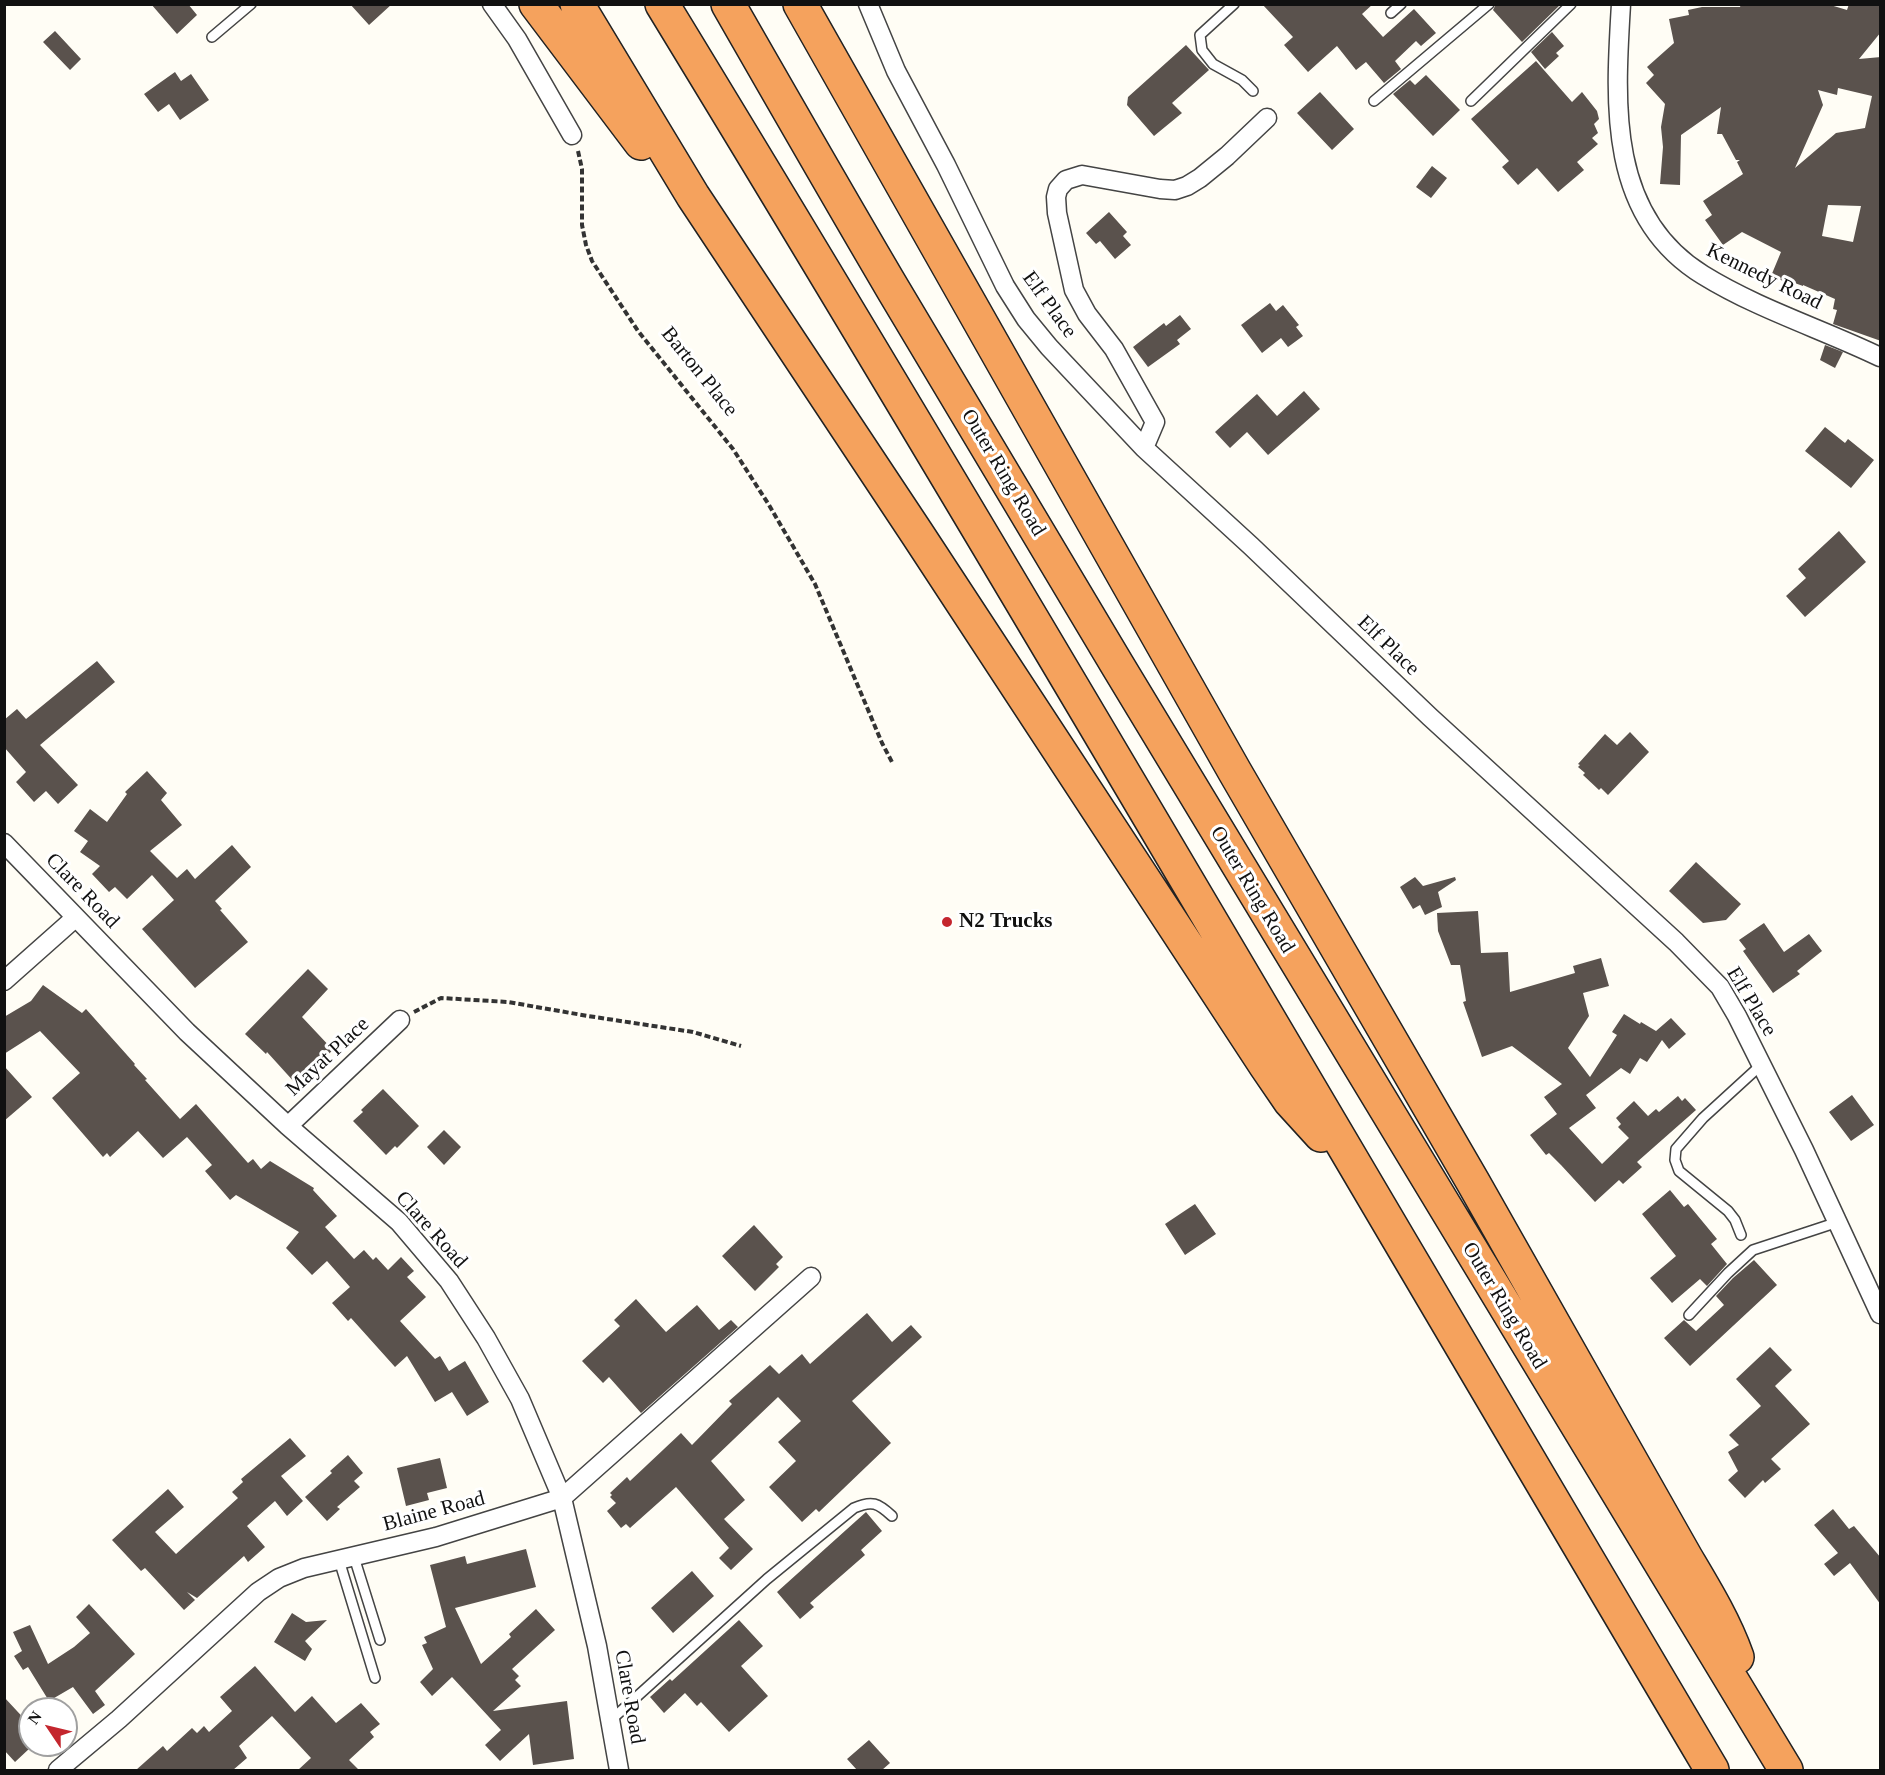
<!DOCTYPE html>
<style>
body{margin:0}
#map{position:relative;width:1885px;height:1775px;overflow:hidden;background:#fffdf5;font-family:Georgia,serif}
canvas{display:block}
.frame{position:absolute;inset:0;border:6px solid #111;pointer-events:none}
.north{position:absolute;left:18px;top:1697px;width:60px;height:60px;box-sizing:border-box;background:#fff;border:2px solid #a0a0a0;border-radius:50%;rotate:305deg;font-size:16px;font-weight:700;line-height:24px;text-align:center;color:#111}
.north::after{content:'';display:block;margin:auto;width:21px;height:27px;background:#c4262e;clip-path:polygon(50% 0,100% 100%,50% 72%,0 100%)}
</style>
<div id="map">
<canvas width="1885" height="1775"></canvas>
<div class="frame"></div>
<div class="north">N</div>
</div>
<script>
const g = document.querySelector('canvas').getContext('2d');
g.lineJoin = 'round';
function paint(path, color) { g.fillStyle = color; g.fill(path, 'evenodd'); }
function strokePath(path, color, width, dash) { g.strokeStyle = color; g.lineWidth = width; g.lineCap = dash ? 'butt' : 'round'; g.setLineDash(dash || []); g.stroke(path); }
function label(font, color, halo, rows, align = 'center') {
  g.font = font + ' Georgia,serif'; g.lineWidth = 6; g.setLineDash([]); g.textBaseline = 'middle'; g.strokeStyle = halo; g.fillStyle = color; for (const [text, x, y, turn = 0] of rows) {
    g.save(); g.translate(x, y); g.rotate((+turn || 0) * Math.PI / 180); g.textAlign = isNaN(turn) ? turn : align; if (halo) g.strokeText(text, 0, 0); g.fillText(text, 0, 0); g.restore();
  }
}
paint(new Path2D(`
 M151,4H188L197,15L177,34Z
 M350,4H392L369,25Z
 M1262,4H1373L1362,14L1383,37L1414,9L1436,33L1421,46L1416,41L1395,61L1401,69L1384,83L1366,62L1356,70L1337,46L1308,72L1284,45L1293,37Z
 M1496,4H1561L1522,42L1493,10Z
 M1741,4H1827L1847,10L1849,4H1881V32L1859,59L1881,57V341L1833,324L1837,310L1833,309L1835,299L1803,285V286L1789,281L1788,283L1771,276L1781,252L1742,232L1723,245L1705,220L1712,215L1703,201L1743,174L1737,162L1740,160H1736L1722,134H1717L1721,107L1681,135L1680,185L1660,184L1663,147L1661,127L1665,104L1646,83L1654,75L1647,67L1674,43L1669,19L1689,15L1688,10L1702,7H1740ZM1838,88L1872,96L1865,128L1836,133L1795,168L1823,105L1818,90L1837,95ZM1828,205L1861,206L1853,242L1822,236Z
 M55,31L81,59L70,70L43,42Z
 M1552,32L1564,46L1556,53L1559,56L1545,69L1531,52Z
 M1186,45L1209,70L1172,103L1182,113L1154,136L1127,105L1128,97Z
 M1536,61L1572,102L1582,92L1597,111L1599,119L1594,124L1598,133L1592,138L1598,144L1577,162L1584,170L1558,192L1537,168L1518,185L1502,167L1509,161L1471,119Z
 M175,72L181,81L191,74L209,100L180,120L169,104L158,112L144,94Z
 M1426,75L1460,110L1433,136L1393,94L1410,80L1415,85Z
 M1320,92L1354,129L1332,150L1297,113Z
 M1432,166L1447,178L1431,198L1416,187Z
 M1109,212L1127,232L1123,236L1131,245L1115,259L1100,241L1096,244L1086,233Z
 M1270,303L1276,311L1283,305L1299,325L1296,327L1303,336L1288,347L1281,338L1262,353L1241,325Z
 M1180,315L1191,329L1177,340L1180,344L1148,367L1133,347L1164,323L1166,326Z
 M1825,345L1843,352L1835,368L1820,360Z
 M1304,391L1320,409L1268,455L1247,432L1230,448L1215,432L1257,394L1277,416Z
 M1825,427L1845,443L1848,439L1874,460L1851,488L1805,451Z
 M1839,531L1866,562L1805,617L1786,596L1806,578L1798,569Z
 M97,661L115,682L40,745L78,785L58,804L46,791L34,802L16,782L26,772L4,747V720L17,709L26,719Z
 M1630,732L1649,752L1608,795L1601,788L1599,790L1583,775L1585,773L1578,767L1580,765L1578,764L1605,734L1617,745Z
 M147,771L167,793L161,800L182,825L150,851L177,878L187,869L195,879L232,845L251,867L215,901L222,909L220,910L248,942L195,988L142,929L174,900L152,875L127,899L115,887L109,892L92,874L100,866L80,852L88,841L74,831L90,809L107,822L127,794L125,792Z
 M1696,862L1741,904L1726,920L1703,923L1669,891Z
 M1415,877L1423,886L1455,877L1456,880L1438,892L1442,907L1425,915L1420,905L1413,909L1400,887Z
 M1478,911L1481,953L1508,952L1510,992L1575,973L1573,966L1601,958L1609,986L1583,993L1589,1016L1568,1048L1590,1077L1617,1035L1612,1032L1624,1014L1640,1024L1641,1022L1656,1031L1671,1018L1686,1034L1669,1049L1662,1040L1647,1062L1640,1058L1630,1074L1621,1068L1586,1095L1596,1108L1569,1128L1602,1164L1629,1138L1618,1127L1621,1124L1616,1118L1634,1101L1648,1116L1656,1109L1659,1112L1678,1096L1682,1101L1685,1098L1696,1110L1637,1162L1642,1167L1623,1184L1619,1180L1595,1202L1561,1165L1549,1153L1546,1155L1530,1135L1557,1114L1544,1097L1562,1084L1512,1046L1482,1057L1463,1002L1466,1001L1460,965H1451L1438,931L1437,913Z
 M1764,923L1784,952L1809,934L1822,951L1797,971L1800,974L1773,993L1743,951L1746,949L1739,940Z
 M308,969L328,989L302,1017L333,1050L296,1084L267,1052L266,1054L245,1034Z
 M43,985L82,1013L86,1009L135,1064L134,1065L147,1079L145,1080L180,1119L196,1104L248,1163L253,1159L261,1169L270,1161L314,1188L313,1190L337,1216L325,1227L354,1259L364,1250L373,1260L376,1257L388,1270L401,1257L414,1271L407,1277L426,1297L400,1321L435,1359L440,1356L449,1371L465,1361L489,1402L467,1416L452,1392L435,1402L407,1356L395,1367L351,1318L348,1321L332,1303L350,1287L327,1261L312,1275L286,1248L299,1232L236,1195L230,1200L205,1171L212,1165L187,1137L163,1158L138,1131L110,1157L107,1153L103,1157L52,1098L80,1073L40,1031L4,1054V1017L31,1001Z
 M4,1066L32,1097L4,1121Z
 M383,1089L419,1126L397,1148L395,1146L386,1155L353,1121L363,1112L361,1110Z
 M1852,1095L1874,1125L1851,1141L1829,1112Z
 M444,1130L461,1147L444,1165L427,1147Z
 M1670,1190L1684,1207L1688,1204L1717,1239L1711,1244L1727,1264L1707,1286L1700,1279L1672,1303L1650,1278L1676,1256L1642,1214Z
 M1195,1204L1216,1234L1185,1255L1165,1224Z
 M754,1225L783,1257L776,1264L779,1267L755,1291L722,1256Z
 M1754,1260L1777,1285L1690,1366L1664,1338L1684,1320L1696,1331L1724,1305L1716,1296L1733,1278Z
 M636,1299L666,1332L697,1305L719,1330L731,1320L738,1327L641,1413L609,1377L603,1383L582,1361L620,1326L614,1320Z
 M867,1313L892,1342L911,1325L922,1337L852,1401L891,1443L819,1512L816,1509L802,1522L769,1487L796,1461L778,1442L801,1421L778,1397L711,1461L745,1500L724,1519L753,1549L731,1570L719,1558L729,1548L676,1487L630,1528L626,1524L621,1528L607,1511L616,1503L610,1497L612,1495L610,1493L627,1477L630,1481L681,1433L692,1445L732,1404L729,1401L770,1365L779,1374L802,1354L810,1364Z
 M1770,1347L1792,1370L1775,1386L1810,1424L1771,1459L1781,1469L1765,1483L1763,1480L1745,1498L1728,1480L1738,1471L1728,1452L1739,1445L1729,1435L1761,1406L1736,1379Z
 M290,1438L306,1456L281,1476L303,1501L287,1516L275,1501L247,1526L265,1547L248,1562L244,1556L197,1598L187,1592L195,1600L184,1610L145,1568L141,1571L112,1540L168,1489L184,1507L155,1532L176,1554L238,1498L232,1492L243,1482L241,1479Z
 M348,1455L363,1473L354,1481L360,1487L337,1507L340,1509L327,1521L305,1497L332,1473L330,1471Z
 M440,1458L447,1488L427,1493L429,1500L406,1506L397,1468Z
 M1833,1509L1849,1529L1854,1526L1881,1558V1605L1850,1563L1834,1576L1824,1564L1838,1553L1814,1525Z
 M866,1512L882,1531L861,1550L865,1555L810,1603L814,1607L800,1619L777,1592Z
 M526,1549L536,1587L455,1608L481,1664L511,1637L509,1634L536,1609L555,1630L512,1669L519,1676L515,1680L521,1686L493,1711L567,1701L574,1759L533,1765L529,1734L500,1761L485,1745L501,1730L452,1677L432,1696L420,1682L433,1669L422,1645L427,1643L424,1637L446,1627L430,1565L465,1556L467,1564Z
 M692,1571L714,1596L673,1633L651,1608Z
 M89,1604L135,1654L95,1691L105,1705L93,1714L73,1687L49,1701L28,1667L23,1670L14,1656L22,1651L13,1632L30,1625L48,1664L74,1647L90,1633L76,1617Z
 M292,1613L306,1622L327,1620L305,1641L312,1649L305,1661L274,1642Z
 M739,1620L763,1646L741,1666L768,1696L729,1732L701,1702L697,1706L685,1693L664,1713L650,1697L670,1679L672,1681Z
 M255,1666L295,1712L312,1696L336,1723L361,1703L380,1724L370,1732L374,1737L349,1760L359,1770H298L311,1758L272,1716L239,1746L247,1758L233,1770H136L163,1746L167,1751L192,1728L197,1733L204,1726L209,1732L232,1711L220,1697Z
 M4,1697L30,1725V1748L15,1762L4,1750Z
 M869,1740L890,1763L882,1770H857L847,1759Z`), '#5a524d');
const service = new Path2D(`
 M1234,4L1200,35L1202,50L1213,64L1242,80L1253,91
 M1391,13L1401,4
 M212,37L251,4
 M1374,101L1489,4
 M1471,101L1571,4
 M1741,1235L1735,1220L1728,1211L1679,1171L1675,1160L1676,1149L1703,1118L1761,1065
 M1689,1315L1728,1273L1753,1250L1838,1222
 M354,1557L380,1640
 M339,1560L375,1678
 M611,1720L767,1579L854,1508C872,1500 878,1503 892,1516`);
const minor = new Path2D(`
 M492,4L517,39L572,135
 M868,4L896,71L946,165L1005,286L1026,319L1049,347L1144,448L1251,546L1430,717L1676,942L1720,987L1737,1016L1804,1150L1880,1314
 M1621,4C1615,103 1607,216 1703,275C1758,309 1822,329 1880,357
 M1144,448L1155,422L1114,349L1087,314L1074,290L1057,213L1056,197L1058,189L1066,180L1082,175L1160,189L1175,190L1187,186L1200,178L1227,156L1267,118
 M4,843L187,1032L288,1126L399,1222L449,1281L486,1338L520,1399L562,1498L597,1646L619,1770
 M4,981L75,918
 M288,1126L400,1020
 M58,1770L119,1719L258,1592L279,1578L304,1568L436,1537L562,1498L811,1277`);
const motorway = new Path2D(`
 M536,4L641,143
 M577,4L693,196L918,535L1266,1066L1290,1101L1321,1135
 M662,4C1019,589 1363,1181 1712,1770
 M728,4C783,100 838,196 894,291C1188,786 1487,1278 1786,1770
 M800,4L1235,772L1473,1182L1686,1558C1705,1590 1724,1621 1737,1657`);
strokePath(service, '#444', 12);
strokePath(minor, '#444', 21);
strokePath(motorway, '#222', 36);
strokePath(new Path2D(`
 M578,151L582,169V225L586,245L592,261L638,331L733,449L769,505L815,584L882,743L893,764
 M414,1012L441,998L508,1002L588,1016L693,1032L741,1046`), '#333', 4, [6, 3]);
strokePath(service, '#fff', 9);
strokePath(minor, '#fff', 18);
strokePath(motorway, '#f5a25d', 33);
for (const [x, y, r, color] of [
 [947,922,6,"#c4262e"]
]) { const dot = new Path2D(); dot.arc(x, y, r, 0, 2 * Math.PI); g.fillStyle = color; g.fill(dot); strokePath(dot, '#fff', 2); }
label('21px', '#111', '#fff', [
 ["Kennedy Road",1764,277,26],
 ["Elf Place",1049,305,54],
 ["Barton Place",699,372,51],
 ["Outer Ring Road",1003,473,59],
 ["Elf Place",1388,646,44],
 ["Outer Ring Road",1252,890,59],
 ["Clare Road",82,891,46],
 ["Elf Place",1751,1002,59],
 ["Mayat Place",328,1057,-43],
 ["Clare Road",431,1230,48],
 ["Outer Ring Road",1504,1306,59],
 ["Blaine Road",434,1512,-15],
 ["Clare Road",629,1697,80]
]);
label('bold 21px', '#111', '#fff', [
 ["N2 Trucks",959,922]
], 'left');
</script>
